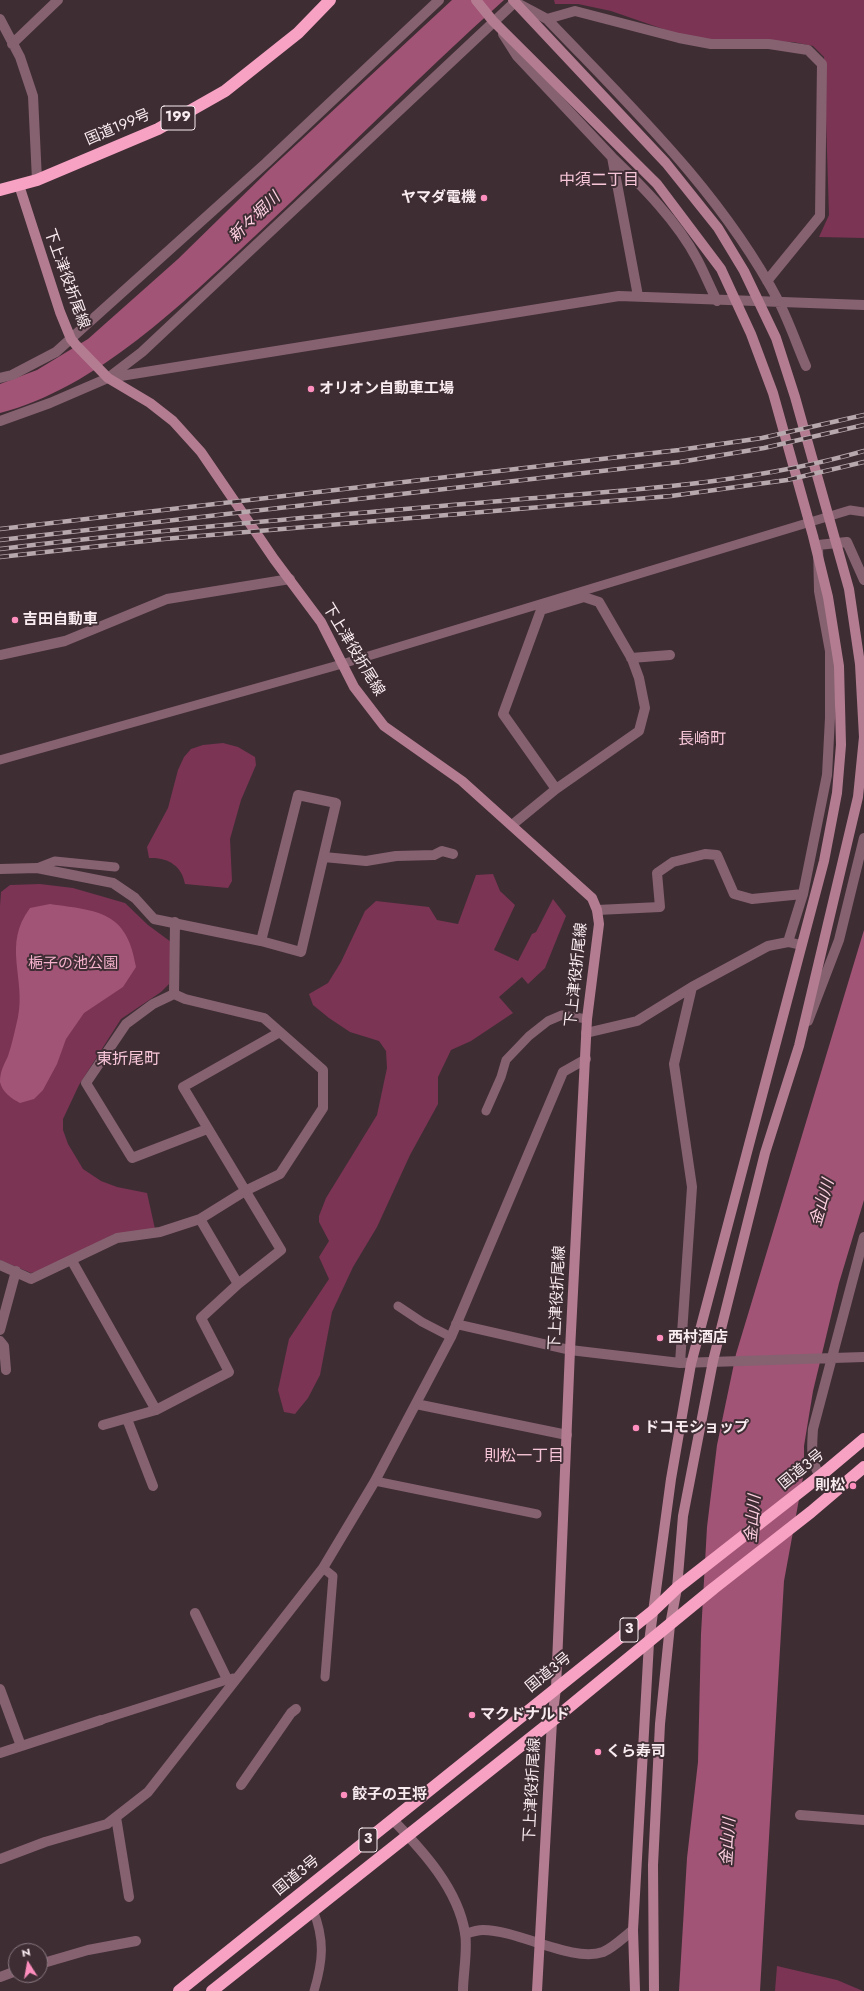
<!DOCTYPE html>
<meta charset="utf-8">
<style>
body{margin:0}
#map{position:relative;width:864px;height:1991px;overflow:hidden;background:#3f2d34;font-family:Jost,sans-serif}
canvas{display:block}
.north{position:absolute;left:8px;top:1943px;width:40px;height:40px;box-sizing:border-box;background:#3f2d34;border:1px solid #897980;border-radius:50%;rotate:349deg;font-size:11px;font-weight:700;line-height:16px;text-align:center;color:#f9ecf1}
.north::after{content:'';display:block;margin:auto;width:14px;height:18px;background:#fe8ebd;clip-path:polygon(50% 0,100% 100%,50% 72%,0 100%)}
</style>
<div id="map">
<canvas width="864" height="1991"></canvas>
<div class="north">N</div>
</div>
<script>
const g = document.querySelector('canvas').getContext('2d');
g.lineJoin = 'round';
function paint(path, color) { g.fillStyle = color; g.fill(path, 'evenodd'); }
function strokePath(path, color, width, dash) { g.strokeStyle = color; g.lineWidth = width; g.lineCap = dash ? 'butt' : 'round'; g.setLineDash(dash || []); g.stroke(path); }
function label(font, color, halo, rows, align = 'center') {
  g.font = font + ' Jost,"Noto Sans JP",sans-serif'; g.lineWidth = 4; g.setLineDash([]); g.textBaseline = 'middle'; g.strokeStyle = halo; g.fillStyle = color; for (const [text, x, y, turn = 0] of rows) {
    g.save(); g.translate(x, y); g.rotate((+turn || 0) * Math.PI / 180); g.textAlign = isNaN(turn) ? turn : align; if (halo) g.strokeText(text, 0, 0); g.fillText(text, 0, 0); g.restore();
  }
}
paint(new Path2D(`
 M554,0H864V238L819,237L829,215L824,57L813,46L793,42L695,40L611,11L578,4H555Z
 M223,743L238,747L255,757L256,765L241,800L230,839L232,881L228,888L185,884C182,866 168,857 149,858L147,847L168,808L178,770L184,757L191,749L203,745Z
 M493,874L500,891L515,905L494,950L518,961L532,934L536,932L553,899L566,916L545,968L528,984L522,977L499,997L513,1013L471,1041L451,1050L438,1077V1104L410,1155L377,1227L353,1267L332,1312L320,1375L308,1398L295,1414L284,1412L278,1390L289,1339L329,1279L319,1257L329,1241L319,1222V1216L326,1198L377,1115L387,1068L386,1051L379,1041L350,1032L329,1018L313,1005L309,994L328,983L341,962L365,911L376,901L429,907L437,920L458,924L476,875Z
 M40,884L73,888L125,903L148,925L171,942L169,984L161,992L121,1019L79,1085L63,1119V1130L68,1144L83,1169L101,1181L117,1187L147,1193L155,1229L114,1234L49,1268L31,1273L0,1260V906L1,892L10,885Z
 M777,1966L837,1980L863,1991H775Z`), '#7b3454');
paint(new Path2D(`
 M452,0H504C419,76 339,158 255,236C183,303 97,388 0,413V384L37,370L88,339L178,259L271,168Z
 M50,904C99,911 127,911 136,967L123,987L84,1013L66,1039L57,1064L43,1090L34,1099L20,1103C12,1099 2,1092 0,1082C0,1071 4,1065 8,1056C12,1044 15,1030 18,1017C26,978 2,945 30,908Z
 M864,930V1200L839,1283L813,1391L804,1446V1472L784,1581L760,1991H679L687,1858L698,1762L701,1634L707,1527L717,1445L736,1354Z`), '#a15475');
strokePath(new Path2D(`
 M0,760L342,664L850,510L864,512
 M37,868L55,861L115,867
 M486,1111L501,1077L506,1060L529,1036L548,1021L562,1015L587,1019
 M398,1306L422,1322L451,1337
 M375,1481L537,1514
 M323,1568L333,1576L325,1677
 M101,1720L233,1678
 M313,1910C325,1940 323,1961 314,1991`), '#866270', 9);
strokePath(new Path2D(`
 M517,3L547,19L575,11L679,38L711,44H769L808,50L822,64L820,216L767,281
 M0,19L20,57L33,96L37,180
 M547,19C632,108 721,192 779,302C789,322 797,345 806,366
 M503,34L517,56L612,157L638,296
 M12,44L58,0
 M612,157C643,187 677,221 697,259C704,272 710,287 717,301
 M0,378L12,375L56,352L266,163L439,0
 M108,378L619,296L864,305
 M0,421L50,403L108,378L142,352L517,0
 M0,655L65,641L167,599L290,579
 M631,658L670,655
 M512,825L556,789L639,731L645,708L639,678L632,659L599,602L584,597L541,610L503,714L556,789
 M324,857L366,861L396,856L434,855L442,851L453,854
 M0,869L37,868L113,883L135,898L154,919L261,941L301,952L336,803L298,795L261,941
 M597,910L660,907L657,873L673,862L705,854L717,855L734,894L752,899L803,894
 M788,942L803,894L827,775L830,718V651L819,591L818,545L847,542L864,580
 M174,994L175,922
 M808,1021L839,940L864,838
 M586,1033L637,1021L692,987L768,946L788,942L801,945
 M200,1219L238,1284
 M72,1261L156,1410L229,1372L201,1318L238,1284L281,1250L183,1087L280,1032
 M0,1265L31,1279L117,1238L160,1232L200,1219L245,1191L280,1174L323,1108V1070L264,1018L185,999L174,994L153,1004L126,1024L86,1083L132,1158L207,1129
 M456,1324L570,1350L680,1363L864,1357
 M0,1330L16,1271
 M0,1341L4,1346L6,1370
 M680,1363L692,1187L674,1064L692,987
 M416,1404L567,1435
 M127,1419L153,1486
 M103,1425L156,1410
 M820,1476C810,1461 812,1446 813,1429L864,1237
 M195,1613L227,1679
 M0,1689L21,1746
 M0,1753L101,1720
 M241,1785L291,1713L296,1709
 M800,1815L864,1820
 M116,1817L129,1897
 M393,1820C423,1851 458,1889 465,1933C468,1949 463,1974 463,1991
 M0,1859L45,1842L107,1824L148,1792L323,1568L375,1481L451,1337L563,1072L586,1059
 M465,1934C471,1932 477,1930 483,1930C519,1930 572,1963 603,1952C613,1948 624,1937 633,1930
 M40,1964L88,1950L136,1941
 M0,1977L16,1971`), '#866270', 10);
strokePath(new Path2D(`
 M476,0L493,21L657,184L721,269L751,334L773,393L813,536L828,597L839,666L841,745L837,793L824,861L691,1364L671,1479L649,1642L633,1930L635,1991
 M513,0L666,163L718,228L744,271L776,338L795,397L849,589L860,664L864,737L858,797L799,1046L765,1153L713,1361L683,1516L677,1588L670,1625L660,1724L653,1865L654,1991
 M19,185L60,312L71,339L76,345L108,378L150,403L173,421L201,452L274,559L321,622L354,687L384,726L462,781L592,898L597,910L599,924L587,1019L570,1350L556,1688L552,1721L537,1991`), '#b47c91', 10);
strokePath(new Path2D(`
 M0,190L37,180L158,129L225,91L298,33L330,0
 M179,1991L653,1611L677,1588L820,1476L864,1439
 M212,1991L552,1721L714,1588L811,1512L864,1467`), '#f7a1c3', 12);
const rail = new Path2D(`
 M0,529L679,450L762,438L864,415
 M0,540L680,462L764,448L864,425
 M0,549C166,529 334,515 501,501C622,490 746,485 864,451
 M0,557L164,539L671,496L787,480L864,462`);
strokePath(rail, '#b7a8ad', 4.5);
strokePath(rail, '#3f2d34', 3, [9]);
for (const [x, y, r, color] of [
 [484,198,4,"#fe8ebd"],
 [311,389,4,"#fe8ebd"],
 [15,620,4,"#fe8ebd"],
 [660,1338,4,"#fe8ebd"],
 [636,1428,4,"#fe8ebd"],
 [853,1486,4,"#fe8ebd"],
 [472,1715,4,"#fe8ebd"],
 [598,1752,4,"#fe8ebd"],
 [344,1795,4,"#fe8ebd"]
]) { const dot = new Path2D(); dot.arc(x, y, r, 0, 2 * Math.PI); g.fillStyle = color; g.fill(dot); strokePath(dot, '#3f2d34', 1.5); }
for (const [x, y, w] of [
 [178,118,34],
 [629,1630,18],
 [368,1840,18]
]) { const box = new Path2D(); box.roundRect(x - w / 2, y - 12, w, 24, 3); g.fillStyle = '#3f2d34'; g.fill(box); strokePath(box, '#f9ecf1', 1); }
label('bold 14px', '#f9ecf1', null, [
 ["199",178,118],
 ["3",629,1630],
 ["3",368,1840]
]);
label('15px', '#f9ecf1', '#3f2d34', [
 ["国道199号",118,128,-23],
 ["下上津役折尾線",66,279,70],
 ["下上津役折尾線",353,650,59],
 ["下上津役折尾線",577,975,-84],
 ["下上津役折尾線",558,1298,-87],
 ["国道3号",802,1470,-39],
 ["国道3号",549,1673,-39],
 ["下上津役折尾線",533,1790,-87],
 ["国道3号",297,1876,-39]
]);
label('bold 15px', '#f9ecf1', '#3f2d34', [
 ["ヤマダ電機",476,198,"right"],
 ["オリオン自動車工場",319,389],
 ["吉田自動車",23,620],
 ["西村酒店",668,1338],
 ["ドコモショップ",644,1428],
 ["則松",845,1486,"right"],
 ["マクドナルド",480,1715],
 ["くら寿司",606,1752],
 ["餃子の王将",352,1795]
], 'left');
label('15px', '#f4b1cb', '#3f2d34', [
 ["梔子の池公園",73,964]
]);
label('16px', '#f6c5d7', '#3f2d34', [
 ["中須二丁目",599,181],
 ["長崎町",702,740],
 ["東折尾町",128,1060],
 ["則松一丁目",524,1457]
]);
label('italic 16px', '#fed0e1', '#3f2d34', [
 ["新々堀川",255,218,-44],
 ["金山川",823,1203,-74],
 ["金山川",754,1519,-85],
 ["金山川",729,1842,-86]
]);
</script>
